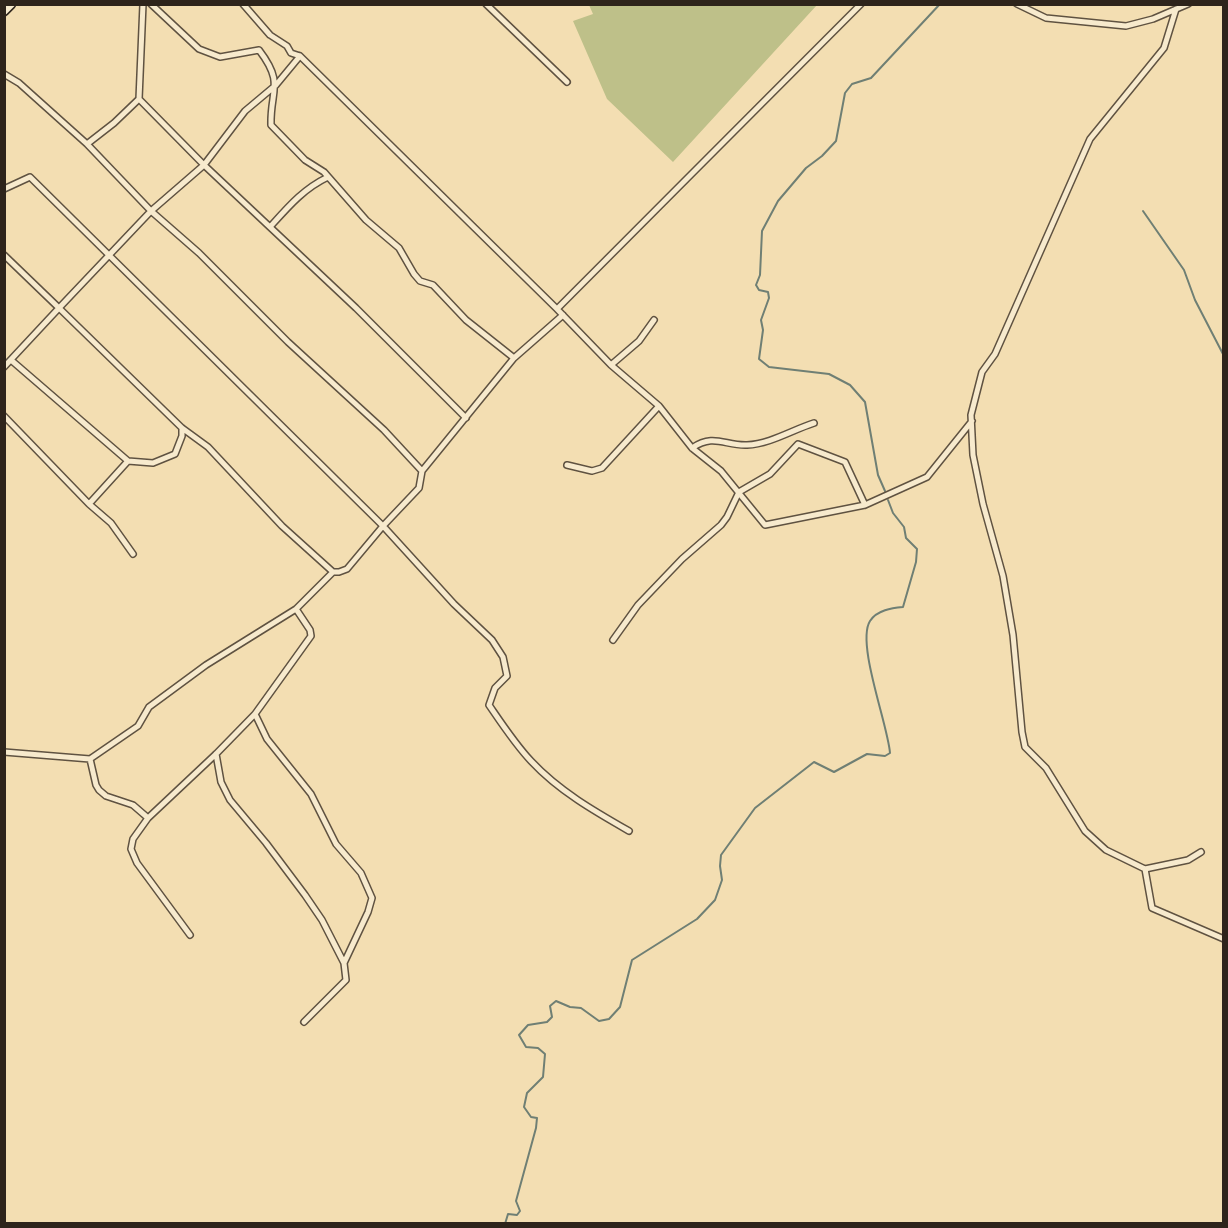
<!DOCTYPE html>
<style>
body{margin:0}
#map{position:relative;width:1228px;height:1228px;overflow:hidden;background:#f3deb2;font-family:"Sorts Mill Goudy",serif}
canvas{display:block}
.frame{position:absolute;inset:0;border:6px solid #2e241b;pointer-events:none}
</style>
<div id="map">
<canvas width="1228" height="1228"></canvas>
<div class="frame"></div>
</div>
<script>
const g = document.querySelector('canvas').getContext('2d');
g.lineJoin = 'round';
function paint(path, color) { g.fillStyle = color; g.fill(path, 'evenodd'); }
function strokePath(path, color, width, dash) { g.strokeStyle = color; g.lineWidth = width; g.lineCap = dash ? 'butt' : 'round'; g.setLineDash(dash || []); g.stroke(path); }
paint(new Path2D(`
 M589,5H817L673,162L607,99L573,21L593,14Z`), '#bec089');
strokePath(new Path2D(`
 M1143,211L1184,270L1195,300L1224,356
 M885,491L878,475L865,402L850,385L829,374L769,367L759,359L763,330L761,320L769,298L768,292L759,290L756,285L760,275L762,231L778,201L806,168L822,156L836,141L845,93L852,84L871,78L940,4
 M505,1224L508,1214L517,1215L520,1211L516,1201L536,1128L537,1118L531,1117L524,1107L527,1093L543,1077L545,1054L538,1048L526,1047L519,1035L528,1025L547,1022L552,1017L550,1006L556,1001L570,1007L581,1008L599,1021L609,1019L620,1007L632,960L697,919L715,900L722,880L720,866L721,855L755,808L814,762L834,772L867,754L885,756L890,753C888,725 856,643 870,621C877,610 892,608 903,607L916,562L917,549L906,538L904,527L893,513L888,500`), '#6f7f74', 2);
const street = new Path2D(`
 M151,4L199,49L220,57L259,50C285,84 270,90 271,125L305,160L324,172L366,220L399,248L414,274L420,281L433,285L466,320L514,358
 M486,4L567,82
 M1017,4L1046,18L1126,26L1153,19L1188,4
 M1176,9L1164,48L1090,139L995,354L982,372L971,415L973,455L983,504L1003,576L1013,635L1022,732L1025,747L1046,768L1085,831L1106,850L1145,869L1152,908L1224,939
 M300,56L557,309L611,365L659,406L692,448L721,471L765,525L865,505L927,477L972,421
 M4,74L19,83L87,144L151,211L199,253L288,342L384,430L422,471L419,488L383,526L347,569L339,572H333L296,609L310,630L311,636L255,714L216,754L148,818L133,839L131,849L137,863L190,935
 M139,99L204,165L245,111L276,85L300,56L291,53L287,46L270,35L243,4
 M87,144L114,123L139,99L143,4
 M4,189L30,177L383,526L454,604L492,640L503,657L507,676L495,688L489,705C502,724 515,744 531,761C559,791 594,811 629,831
 M270,227C288,207 303,189 328,177
 M4,255L59,308L4,367
 M557,309L861,4
 M11,360L128,461
 M611,365L639,341L654,320
 M4,416L89,504L128,461L153,463L175,454L182,436V428
 M692,448C714,433 725,446 747,445C770,444 792,430 814,423
 M567,465L592,471L602,468L659,406
 M422,471L514,358L563,315
 M89,504L111,523L133,554
 M333,572L282,526L208,447L182,428L59,308L151,211L204,165L356,308L466,418
 M613,640L638,605L682,559L721,525L727,517L739,492L770,474L798,444L845,462L865,505
 M255,714L267,739L311,794L336,844L361,873L372,898L368,912L344,963L346,980L304,1022
 M4,752L90,759
 M216,754L221,782L230,800L266,843L305,895L322,920L344,963
 M148,818L133,805L106,796L99,790L96,785L90,759L138,726L149,707L206,665L296,609
 M1145,869L1188,860L1201,852`);
const secondary = new Path2D(`
 M4,11L11,4`);
strokePath(street, '#5f5241', 8);
strokePath(secondary, '#2e241b', 11);
strokePath(street, '#f7eacd', 5);
strokePath(secondary, '#f7eacd', 8);
</script>
